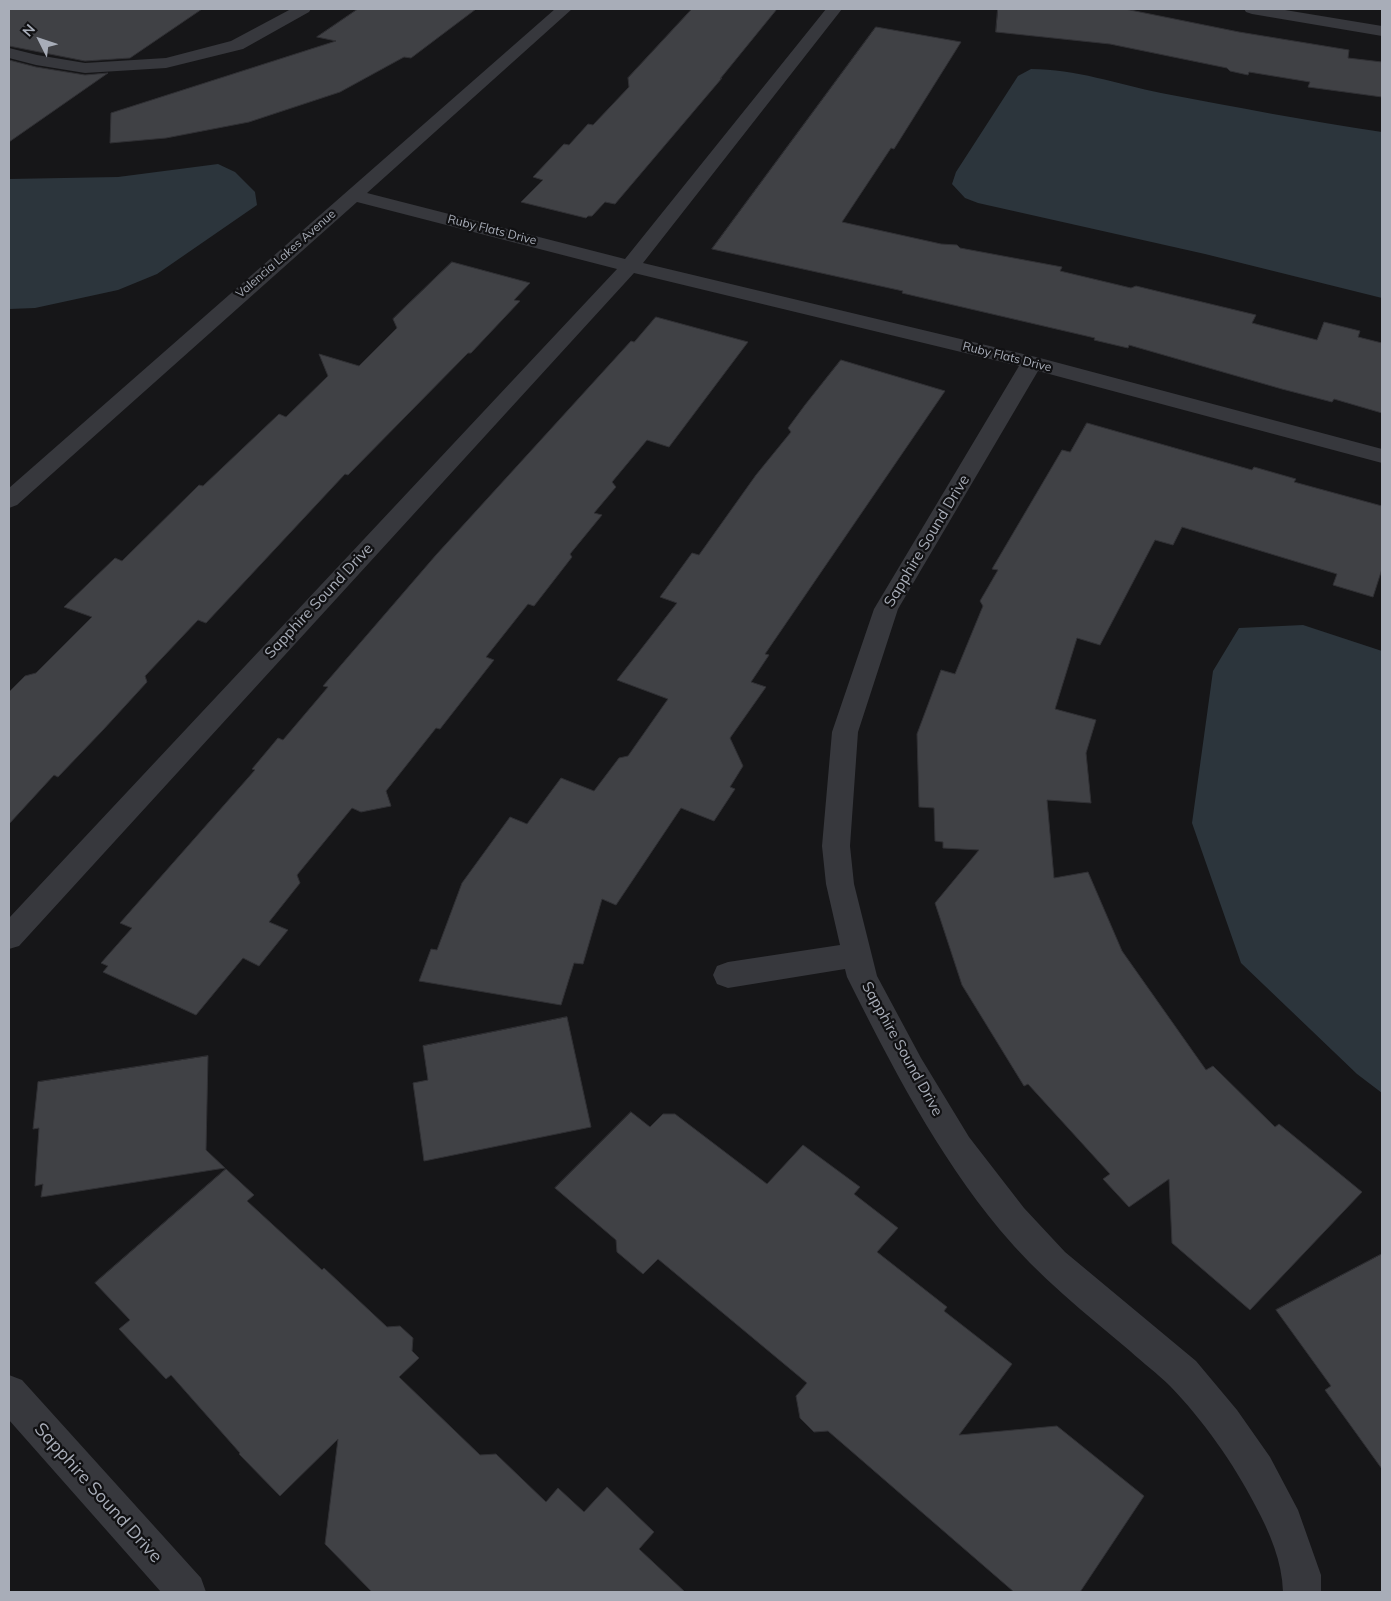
<!DOCTYPE html>
<style>
body{margin:0}
#map{position:relative;width:1391px;height:1601px;overflow:hidden;background:#161618;font-family:Mulish,sans-serif}
canvas{display:block}
.frame{position:absolute;inset:0;border:10px solid #a8adb8;pointer-events:none}
.north{position:absolute;left:15px;top:15px;width:50px;height:50px;-webkit-text-stroke:4px #111113;paint-order:stroke;rotate:311deg;font-size:14px;font-weight:700;line-height:20px;text-align:center;color:#a8adb8}
.north::after{content:'';display:block;margin:auto;width:18px;height:22px;background:#a8adb8;clip-path:polygon(50% 0,100% 100%,50% 72%,0 100%)}
</style>
<div id="map">
<canvas width="1391" height="1601"></canvas>
<div class="frame"></div>
<div class="north">N</div>
</div>
<script>
const g = document.querySelector('canvas').getContext('2d');
g.lineJoin = 'round';
function paint(path, color) { g.fillStyle = color; g.fill(path, 'evenodd'); }
function strokePath(path, color, width, dash) { g.strokeStyle = color; g.lineWidth = width; g.lineCap = dash ? 'butt' : 'round'; g.setLineDash(dash || []); g.stroke(path); }
function label(font, color, halo, rows, align = 'center') {
  g.font = font + ' Mulish,sans-serif'; g.lineWidth = 4.5; g.setLineDash([]); g.textBaseline = 'middle'; g.strokeStyle = halo; g.fillStyle = color; for (const [text, x, y, turn = 0] of rows) {
    g.save(); g.translate(x, y); g.rotate((+turn || 0) * Math.PI / 180); g.textAlign = isNaN(turn) ? turn : align; if (halo) g.strokeText(text, 0, 0); g.fillText(text, 0, 0); g.restore();
  }
}
paint(new Path2D(`
 M1031,69C1075,69 1118,84 1161,93C1235,107 1308,121 1382,132V298L1205,254L978,203L965,198L952,184L956,172L1018,76Z
 M218,164L235,172L255,192L257,205L157,274L118,290L35,308L9,309V179L118,177Z
 M1303,625L1382,651V1093L1357,1074L1241,963L1192,823L1213,671L1239,628Z`), '#2c353c');
const building = new Path2D(`
 M9,9H202L130,58L85,61L9,46Z
 M358,9H476L411,58L404,57L340,92L249,122L166,138L110,143L111,113L336,41L317,37Z
 M692,9H777L720,79L722,78L615,204L605,202L592,216H588L586,218L521,202L543,180L533,177L564,144L569,145L588,124L593,125L629,87L628,78Z
 M998,9H1125L1239,32L1349,50L1348,58L1382,62V97L1308,87L1310,82L1249,72L1248,75L1230,71L1227,68L1110,44L996,32Z
 M876,27L961,42L894,149L891,148L842,222L941,244L957,245L960,248L1062,267L1060,271L1131,288L1136,286L1173,295L1256,315L1252,323L1317,340L1324,322L1360,331L1358,337L1382,343V413L1334,399L1332,402L1282,389L1129,345L1128,348L1094,340L1095,338L902,293L903,291L712,249Z
 M9,60L36,67L85,75L108,73L9,142Z
 M452,262L530,283L514,300L520,301L471,353H468L348,475L345,474L206,623L198,620L145,676L147,682L103,730L58,777L54,775L9,824V692L25,676L36,673L92,617L64,607L115,558L122,561L199,485L203,486L279,414L286,417L328,376L319,354L359,366L397,328L393,319Z
 M656,317L748,342L669,447L647,440L612,482L616,487L594,513L602,515L570,554L572,557L534,606L528,604L486,657L494,660L440,729L436,728L386,791L391,806L361,812L352,808L297,875L300,883L269,922L288,930L259,966L243,958L196,1015L103,972L108,966L101,963L132,928L120,923L255,770L252,769L278,738L283,740L328,687L323,686L436,555L631,341L634,342Z
 M841,360L945,391L765,654L769,655L751,682L766,687L730,738L743,766L730,787L735,789L714,821L681,808L616,905L602,899L583,964L574,963L561,1005L419,981L431,949L437,950L462,883L510,817L527,824L561,778L594,791L619,758L628,756L668,699L617,680L677,603L660,597L692,553L699,555L756,475L791,432L788,428L805,405Z
 M1087,423L1252,470L1254,467L1296,479L1294,482L1382,506V569L1373,597L1333,585L1337,574L1182,527L1173,545L1155,540L1100,645L1077,638L1055,709L1096,720L1086,753L1091,803L1047,800L1054,878L1088,872L1122,951L1206,1070L1213,1066L1275,1127L1279,1124L1362,1192L1250,1310L1172,1243L1169,1179L1129,1207L1103,1179L1110,1174L1028,1084L1024,1086L962,985L935,903L979,850L943,848V842L935,841L934,808L919,807L917,734L941,670L955,674L983,606L980,601L998,570L992,569L1062,450L1070,452Z
 M567,1017L591,1127L424,1161L413,1083L428,1080L423,1046Z
 M208,1056L206,1150L225,1168L41,1197L43,1184L35,1186L39,1128L33,1129L38,1082Z
 M631,1112L650,1127L663,1114H675L767,1184L803,1145L860,1187L854,1194L898,1228L877,1252L947,1307L944,1311L1012,1364L959,1435L1057,1426L1144,1496L1080,1592H1014L828,1431L814,1432L800,1418L796,1396L807,1383L658,1259L643,1274L617,1252L616,1240L555,1188Z
 M226,1169L254,1195L247,1201L322,1270L324,1268L387,1327L400,1326L413,1338L412,1351L419,1358L399,1377L480,1455L496,1454L546,1502L558,1488L584,1512L607,1487L654,1532L639,1549L685,1592H372L325,1544L338,1439L280,1496L239,1454L240,1453L171,1375L166,1379L119,1329L130,1320L95,1283Z
 M1382,1254V1469L1325,1390L1331,1386L1276,1310Z`);
paint(building, '#404145');
strokePath(building, '#303034', 1);
paint(new Path2D(`
 M291,9H311L309,12L243,49L166,68L85,73L36,65L9,58V48L37,55L85,63L166,58L231,41Z
 M555,9H572L367,193L625,259L826,9H842L643,263L1040,358L1382,449V463L1038,371L898,609L858,732L850,846L854,884L877,976L921,1058L969,1137L1024,1208L1065,1252L1196,1361L1237,1410L1270,1457L1298,1510L1321,1575V1592H1283C1282,1561 1270,1533 1255,1505C1234,1464 1203,1420 1170,1386C1158,1374 1143,1363 1130,1351C1085,1313 1038,1276 1000,1230C937,1154 891,1065 847,977L845,969L728,988L717,984L713,975L717,966L728,962L840,945L826,884L822,846L832,732L874,609L1019,366L634,273L19,946L9,949V918L617,269L357,202L17,505L9,508V488Z
 M1244,9H1279L1382,26V36L1252,14L1246,12Z
 M9,1375L22,1380L201,1578L206,1592H161L9,1420Z`), '#37383d');
label('12px', '#a8adb8', '#111113', [
 ["Ruby Flats Drive",492,230,14],
 ["Valencia Lakes Avenue",286,254,-41],
 ["Ruby Flats Drive",1007,357,14]
]);
label('15px', '#a8adb8', '#111113', [
 ["Sapphire Sound Drive",927,541,-59],
 ["Sapphire Sound Drive",319,601,-47],
 ["Sapphire Sound Drive",902,1049,61]
]);
label('18px', '#a8adb8', '#111113', [
 ["Sapphire Sound Drive",98,1493,48]
]);
</script>
